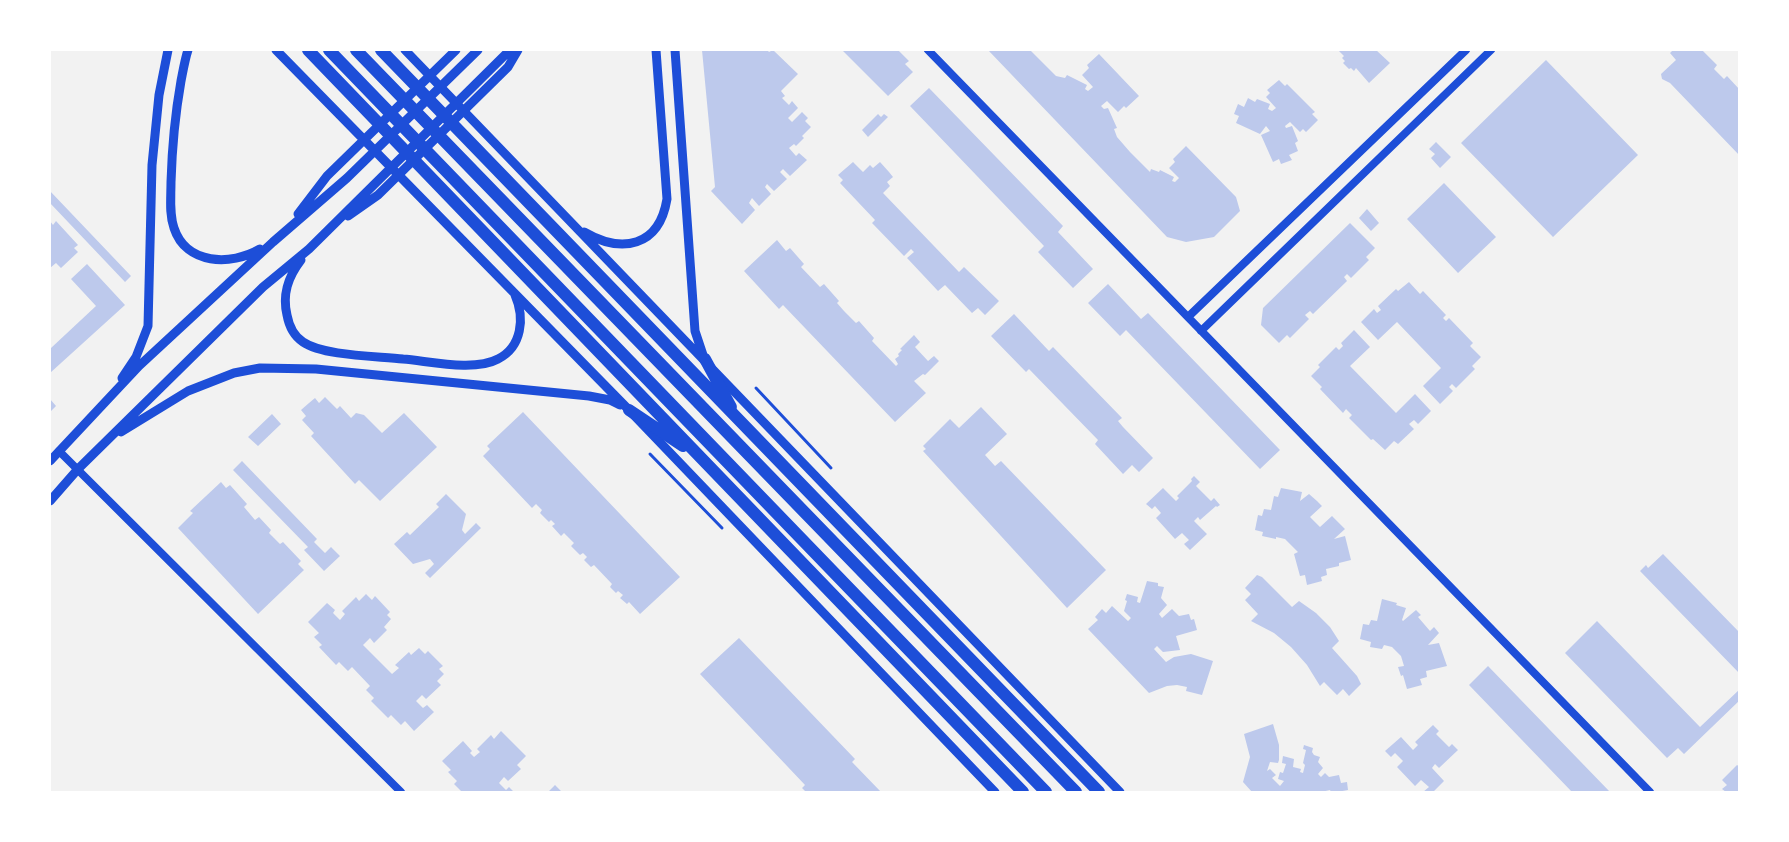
<!DOCTYPE html>
<style>
body{margin:0}
#map{position:relative;width:1789px;height:842px;overflow:hidden;background:#f2f2f2;font-family:Manrope,sans-serif}
canvas{display:block}
.frame{position:absolute;inset:0;border:51px solid #fff;pointer-events:none}
</style>
<div id="map">
<canvas width="1789" height="842"></canvas>
<div class="frame"></div>
</div>
<script>
const g = document.querySelector('canvas').getContext('2d');
g.lineJoin = 'round';
function paint(path, color) { g.fillStyle = color; g.fill(path, 'evenodd'); }
function strokePath(path, color, width, dash) { g.strokeStyle = color; g.lineWidth = width; g.lineCap = dash ? 'butt' : 'round'; g.setLineDash(dash || []); g.stroke(path); }
paint(new Path2D(`
 M702,50H767L769,52L773,50L798,74L781,91L785,96L782,98L789,105L792,101L798,108L788,118L792,122L802,112L808,118L805,121L811,127L802,136L804,138L796,146L794,144L789,148L796,156L799,153L807,160L790,176L783,169L780,172L787,179L774,191L767,184L765,187L771,194L759,206L752,198L749,203L755,210L742,224L711,191L715,187Z
 M842,50H898L909,61L905,64L913,72L888,96Z
 M988,50H1030L1056,76L1065,78L1067,75L1087,85L1085,89L1088,91L1093,87L1082,75L1089,68L1087,65L1099,54L1139,96L1126,108L1124,106L1118,112L1107,101L1101,106L1104,109L1108,108L1117,128L1114,129L1117,137L1130,152L1150,172L1151,169L1159,172L1160,170L1174,177L1172,181L1175,182L1179,178L1169,168L1175,162L1173,159L1186,146L1236,197L1240,211L1214,237L1186,242L1167,237Z
 M1338,50H1376L1390,63L1369,83L1356,68L1354,71L1351,68L1349,69L1343,63L1345,61L1342,58L1344,56Z
 M1673,50H1702L1717,65L1714,69L1724,79L1727,76L1740,90V156L1670,83L1662,79L1661,74L1676,60L1670,53Z
 M1546,60L1638,155L1553,237L1461,143Z
 M1279,80L1285,86L1287,84L1315,112L1312,114L1318,120L1306,132L1303,129L1300,132L1290,122L1285,126L1286,128L1292,126L1298,141L1295,143L1298,151L1289,155L1292,160L1281,164L1279,159L1273,162L1261,135L1270,131L1266,126L1260,134L1236,123L1239,116L1234,114L1238,104L1244,107L1248,98L1255,102L1257,99L1270,104L1268,109L1272,111L1276,108L1266,97L1270,93L1267,90Z
 M929,88L1063,226L1058,232L1093,269L1073,288L1038,252L1044,246L910,106Z
 M878,114L881,117L884,114L888,117L868,137L862,130Z
 M1436,142L1451,157L1440,168L1431,158L1435,154L1429,149Z
 M853,162L863,172L870,165L873,168L880,162L889,172L893,177L887,182L890,186L883,193L959,272L964,267L999,301L985,315L978,308L972,313L945,285L938,291L907,258L914,252L911,249L904,256L872,223L875,220L840,183L843,180L838,175Z
 M1444,183L1496,237L1458,273L1407,219Z
 M50,191L131,276L125,282L50,203Z
 M1367,209L1379,223L1371,231L1359,218Z
 M50,221L53,225L56,221L78,245L74,248L78,252L61,268L56,263L50,268Z
 M1350,223L1375,248L1366,257L1369,260L1351,278L1347,274L1344,277L1347,281L1313,314L1310,311L1305,315L1309,319L1290,338L1287,335L1279,343L1261,325L1263,308Z
 M777,240L786,251L790,248L804,264L801,267L820,287L824,284L839,301L837,303L844,311L856,323L859,321L874,338L872,341L896,366L898,364L895,359L899,356L898,354L902,350L900,349L914,335L920,342L915,347L928,361L934,356L939,361L925,375L923,374L914,381L926,393L895,422L783,305L779,309L744,271Z
 M87,264L125,305L50,373V346L51,348L96,306L71,279Z
 M1409,282L1420,294L1423,291L1446,315L1443,318L1446,321L1449,318L1473,343L1470,346L1481,357L1472,366L1475,369L1456,388L1452,384L1449,387L1453,391L1440,404L1423,386L1441,368L1397,322L1378,340L1361,322L1374,309L1377,313L1381,310L1378,306L1396,289L1398,291Z
 M1108,284L1141,319L1148,313L1280,450L1260,469L1126,330L1120,336L1088,303Z
 M1014,314L1049,351L1053,347L1122,418L1118,421L1123,427L1153,458L1139,472L1132,465L1123,474L1095,444L1098,440L1029,369L1026,372L991,336Z
 M1354,330L1370,347L1350,366L1396,413L1415,394L1431,411L1418,424L1414,420L1409,424L1414,429L1398,444L1394,441L1385,450L1373,439L1371,440L1349,418L1352,415L1346,409L1343,413L1320,389L1322,387L1311,376L1320,367L1318,365L1336,347L1339,350L1343,346L1341,343Z
 M325,397L337,409L340,406L351,418L356,413L364,415L382,433L404,413L437,447L380,501L359,480L355,484L311,436L314,433L302,420L306,416L301,410L309,403L315,398L319,403Z
 M50,399L56,406L50,412Z
 M981,407L1007,434L985,455L995,466L1001,461L1106,570L1067,608L923,451L926,449L923,446L950,419L959,428Z
 M523,412L680,577L640,614L629,602L627,604L620,598L623,595L618,591L616,593L610,587L612,584L594,565L591,567L584,560L587,557L583,553L580,555L571,546L574,543L564,533L561,536L552,526L555,524L551,520L549,522L540,513L542,510L536,504L532,508L483,456L490,449L487,446Z
 M272,414L281,424L258,446L248,437Z
 M242,461L317,539L314,542L325,553L331,547L340,556L324,571L304,550L308,547L233,470Z
 M1194,476L1200,482L1196,486L1211,501L1214,498L1220,505L1217,507L1216,506L1200,520L1198,517L1194,521L1207,534L1190,550L1184,544L1189,540L1182,533L1175,539L1156,518L1161,513L1155,506L1152,509L1146,504L1163,488L1176,501L1179,498L1177,496L1192,481L1191,479Z
 M221,482L226,488L230,485L247,504L244,507L255,520L259,517L271,530L269,533L280,544L283,542L301,561L298,564L304,570L258,614L178,528L193,513L190,511Z
 M1281,488L1302,492L1300,501L1309,494L1317,501L1322,506L1310,517L1320,527L1332,516L1345,529L1334,539L1345,536L1351,560L1339,563V566L1326,569L1327,575L1321,577L1322,581L1307,585L1305,575L1300,576L1294,554L1298,552L1285,539L1276,537V539L1262,536L1263,532L1255,530L1258,515L1262,516L1264,509L1271,510L1274,496L1278,497Z
 M446,494L466,514L462,530L465,534L476,523L481,528L430,578L425,573L434,564L430,559L413,564L394,544L407,532L410,535L439,507L436,504Z
 M1663,554L1740,633V674L1640,571L1646,565L1648,568Z
 M1257,575L1262,577L1292,607L1299,601L1316,613L1330,627L1339,641L1332,648L1357,676L1361,684L1349,696L1343,689L1337,695L1324,682L1320,686L1307,665L1291,647L1274,633L1251,621L1258,614L1245,600L1251,594L1245,588Z
 M1147,581L1158,583V586L1164,587L1161,598L1167,605L1159,614L1162,618L1172,609L1179,616L1189,614L1191,620L1194,619L1197,630L1176,636L1180,650L1163,652L1157,646L1154,649L1166,662L1174,657L1191,654L1213,661L1202,695L1186,691L1187,687L1177,685L1167,686L1149,693L1088,629L1098,620L1095,617L1102,609L1106,613L1112,606L1128,621L1131,618L1124,611L1127,601L1125,600L1127,594L1138,597L1137,602L1140,603Z
 M366,594L372,600L375,596L390,612L387,615L391,619L384,627L387,630L374,643L370,638L363,645L392,674L399,668L395,665L409,652L411,655L419,648L425,654L428,651L443,666L439,669L444,674L437,681L441,685L426,699L422,695L416,701L423,708L427,705L434,712L414,731L405,721L401,725L391,715L388,718L371,701L374,698L366,690L370,686L352,667L348,671L339,662L336,665L319,647L322,645L314,637L319,633L308,622L327,603L335,610L333,613L340,620L345,614L342,611L356,597L359,601Z
 M1382,599L1397,603L1396,605L1406,608L1402,620L1403,621L1416,610L1421,615L1418,617L1430,631L1434,627L1439,633L1428,645L1439,643L1447,666L1426,671L1427,677L1420,679L1422,685L1407,689L1403,675L1401,676L1398,667L1404,666L1401,656L1392,647L1384,645L1382,649L1370,647L1371,642L1360,639L1363,624L1369,625L1371,620L1377,621Z
 M1597,621L1700,727L1740,689V700L1684,754L1678,748L1667,758L1565,653Z
 M739,638L855,759L852,762L881,792H806L802,788L805,785L700,674Z
 M1488,666L1610,792H1572L1469,685Z
 M1273,724L1279,745V760L1278,763L1270,762L1267,771L1270,769L1276,775L1272,778L1280,786L1284,781L1278,779L1280,772L1283,773L1286,764L1282,763L1283,756L1294,759L1293,767L1301,769L1300,772L1303,773L1305,765L1303,763L1306,750L1303,749L1304,745L1313,748L1312,752L1314,755L1320,757L1318,762L1323,768L1318,774L1321,777L1325,773L1329,777L1339,775L1341,783L1347,782L1348,790L1337,792H1331L1330,790L1321,792H1252L1243,782L1250,757L1244,734Z
 M1433,725L1439,731L1436,734L1449,747L1452,744L1458,750L1439,768L1435,764L1432,768L1444,781L1433,792H1423L1429,787L1421,780L1415,786L1397,767L1403,761L1395,753L1391,757L1385,751L1401,737L1413,750L1418,745L1415,742Z
 M501,731L526,756L517,765L521,769L508,781L504,777L499,783L506,790L509,787L514,792H462L454,784L457,781L448,772L451,770L442,761L463,741L472,751L470,753L474,757L480,752L477,749L491,735L494,739Z
 M1737,765L1740,767V792H1726L1722,789L1727,785L1722,780Z
 M555,785L562,792H548Z`), '#bdc9ec');
strokePath(new Path2D(`
 M756,388L831,468
 M650,454L722,528`), '#1d4ed8', 3);
strokePath(new Path2D(`
 M928,50L1650,792
 M1188,317L1466,50
 M1201,331L1491,50
 M59,451L401,792`), '#1d4ed8', 8);
strokePath(new Path2D(`
 M188,50C185,59 183,71 181,81C175,115 172,148 171,182C171,198 169,214 174,228C186,265 231,266 260,249
 M276,50L629,410L995,792
 M405,50L1120,792
 M675,50L695,331L703,355
 M298,214L327,176L456,50
 M348,216L378,195L508,67L518,50
 M584,232C622,254 659,247 667,199L656,50
 M301,260C288,277 282,294 287,315C289,326 294,336 303,342C323,356 378,356 403,359C429,361 474,372 498,359C522,347 525,318 515,295
 M122,378L136,357L148,326L152,165L159,95L168,50
 M121,432L188,391L234,373L260,368L316,369L589,396L610,400L620,405
 M50,461L139,366L273,242L347,178L478,50
 M50,501L78,469L263,287L309,249L510,50`), '#1d4ed8', 9);
strokePath(new Path2D(`
 M308,50L1023,792
 M329,50L1046,792
 M356,50L1076,792
 M381,50L1099,792
 M705,359L731,407
 M629,410L683,446`), '#1d4ed8', 12);
</script>
